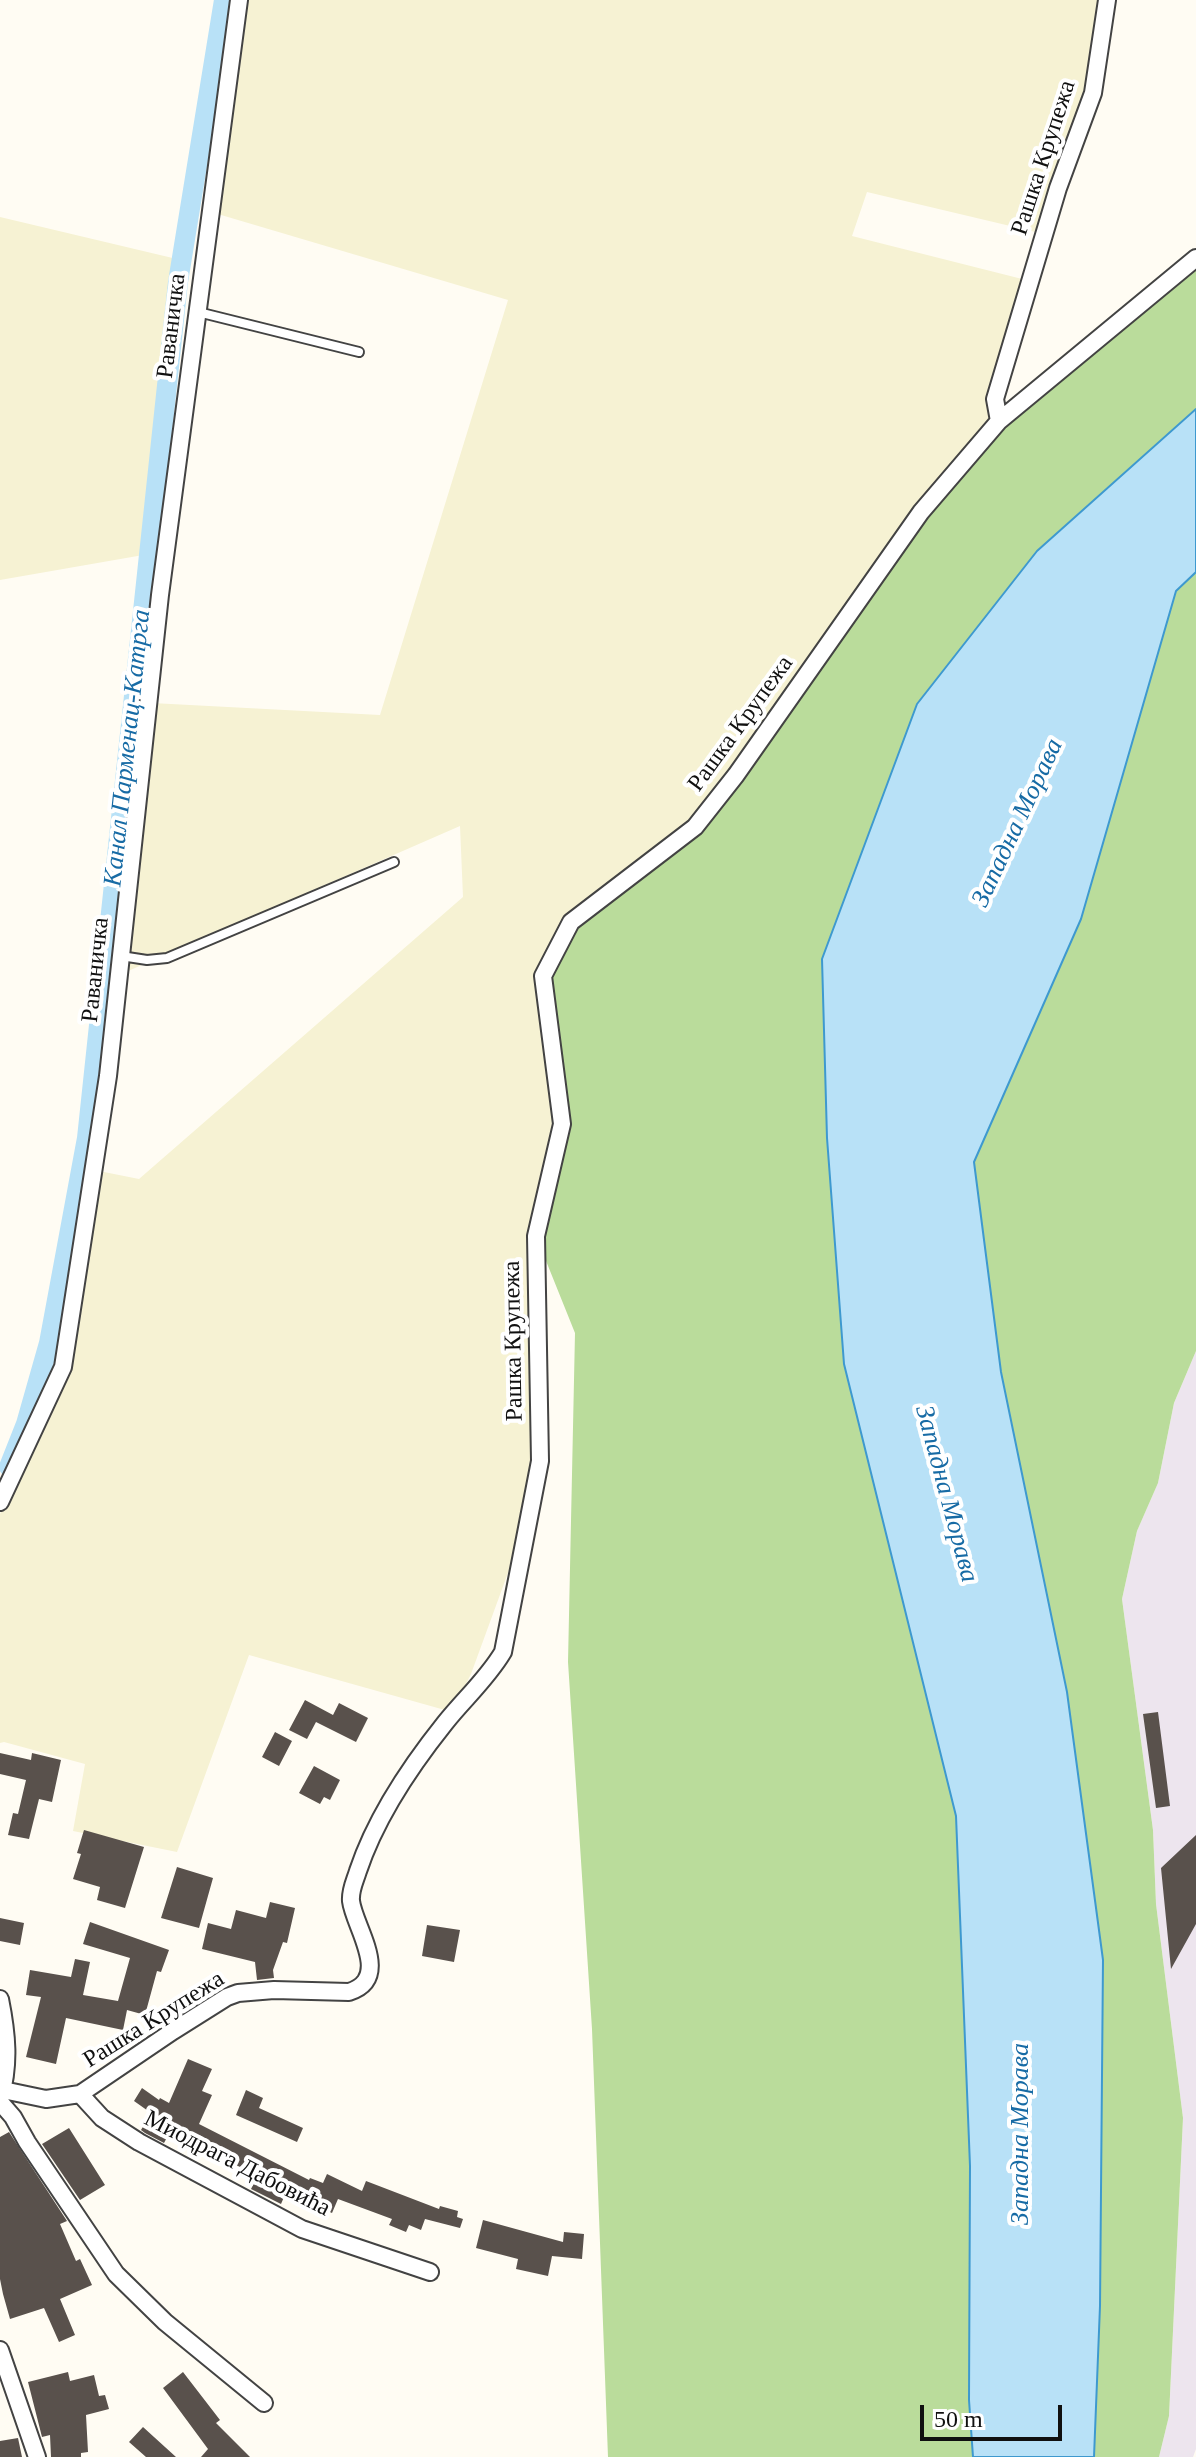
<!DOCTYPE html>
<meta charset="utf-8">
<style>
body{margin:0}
#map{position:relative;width:1196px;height:2457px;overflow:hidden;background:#fffcf3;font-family:Georgia,serif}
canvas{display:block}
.scale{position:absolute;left:920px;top:2405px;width:142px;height:36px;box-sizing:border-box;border:4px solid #101010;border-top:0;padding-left:10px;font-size:24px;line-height:28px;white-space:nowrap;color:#101010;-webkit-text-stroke:6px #fff;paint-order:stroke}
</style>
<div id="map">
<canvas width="1196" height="2457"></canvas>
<div class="scale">50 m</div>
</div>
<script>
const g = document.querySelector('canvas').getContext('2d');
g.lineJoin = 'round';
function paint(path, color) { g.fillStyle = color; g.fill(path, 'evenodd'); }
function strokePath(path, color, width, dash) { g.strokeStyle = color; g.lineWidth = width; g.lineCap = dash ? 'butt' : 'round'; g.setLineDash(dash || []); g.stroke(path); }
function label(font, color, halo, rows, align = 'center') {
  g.font = font + ' Georgia,serif'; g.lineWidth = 8; g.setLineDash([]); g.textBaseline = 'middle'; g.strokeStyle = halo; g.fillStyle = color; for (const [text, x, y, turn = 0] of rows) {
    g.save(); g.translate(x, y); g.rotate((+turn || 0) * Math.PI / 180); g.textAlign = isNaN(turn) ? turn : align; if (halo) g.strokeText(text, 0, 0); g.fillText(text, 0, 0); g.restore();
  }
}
paint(new Path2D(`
 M1196,1351V2449L1193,2457H1159L1169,2416L1183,2118L1156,1904L1153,1830L1122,1599L1137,1531L1158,1483L1174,1403Z`), '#ede5ee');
paint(new Path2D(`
 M239,0H1107L1093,93L1044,234L867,192L852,236L1030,281L1008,357L999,421L562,1124L536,1236L540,1461L528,1518L471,1674L452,1712L249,1655L177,1852L73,1831L85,1764L4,1742L0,1743V1514L63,1367L94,1170L139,1179L463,897L460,826L119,975L133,702L380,715L508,300L211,212Z
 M0,217L181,260L149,554L0,580Z`), '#f6f2d3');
paint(new Path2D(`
 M1196,258V409L1037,551L844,1364L956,1816L970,2166L969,2400L973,2457H608L592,2029L568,1662L575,1333L536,1236L562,1124L543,976L571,922L695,827L921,512L999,421Z
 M1196,572V1351L1174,1403L1158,1483L1137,1531L1122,1599L1153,1830L1156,1904L1183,2118L1169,2416L1159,2457H1094L1100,2306L1103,1960L1067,1692L1001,1372L974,1162L1081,919L1176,590Z`), '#badc9b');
const water = new Path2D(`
 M1196,409V572L1176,591L1081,919L974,1162L1001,1372L1067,1692L1103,1960L1100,2306L1094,2457H973L969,2400L970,2166L956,1816L844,1364L827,1138L822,959L917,704L1037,551Z`);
paint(water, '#b8e1f7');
strokePath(water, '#3e99cf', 2);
strokePath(new Path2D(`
 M9,1467L26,1424L49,1343L87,1138L178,282L224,0`), '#b8e1f7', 20);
paint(new Path2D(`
 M305,1700L333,1715L339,1703L368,1718L356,1742L316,1722L307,1739L289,1730Z
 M1158,1712L1170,1806L1156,1808L1143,1714Z
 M275,1732L292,1741L279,1766L262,1757Z
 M0,1753L31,1760L32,1753L61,1760L52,1802L39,1799L29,1839L8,1835L13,1813L18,1814L26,1780L0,1774Z
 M314,1766L340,1780L330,1800L324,1797L320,1804L299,1793Z
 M84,1830L144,1847L125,1908L97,1900L100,1887L73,1879L81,1854L77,1853Z
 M1196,1835V1924L1171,1969L1161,1868Z
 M177,1867L213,1878L199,1928L161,1918Z
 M270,1902L295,1908L287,1943L283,1942L273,1970L274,1978L257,1980L255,1962L202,1949L208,1923L231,1929L236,1910L266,1918Z
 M0,1918L24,1923L20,1945L0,1941Z
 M90,1922L169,1950L161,1972L157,1971L145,2015L127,2010L123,2030L66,2018L56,2064L26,2057L41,1997L26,1995L30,1970L71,1977L75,1959L90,1962L83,1995L118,2001L130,1958L83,1944Z
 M427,1925L460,1930L454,1962L422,1956Z
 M188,2059L212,2069L202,2091L212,2095L199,2124L309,2180L310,2178L323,2183L327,2174L362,2191L366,2181L439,2209L440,2206L458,2211L457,2217L463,2219L460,2228L425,2219L421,2230L409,2225L406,2232L389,2225L392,2219L338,2199L332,2213L321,2208L319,2213L284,2197L281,2204L251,2189L258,2175L220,2158L222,2153L171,2130L164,2143L145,2133L141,2130L151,2113L134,2101L142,2088L159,2100L160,2098L169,2103Z
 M246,2090L263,2098L259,2108L303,2128L297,2142L236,2115Z
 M69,2128L105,2185L80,2200L42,2144Z
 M9,2132L67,2221L60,2224L76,2261L80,2259L92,2285L60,2299L75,2335L59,2342L44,2308L10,2319L3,2294L0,2279V2137Z
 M483,2220L563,2242L564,2232L584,2234L582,2259L552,2256L548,2276L516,2269L518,2259L476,2248Z
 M68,2372L70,2381L94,2375L99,2396L105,2395L109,2409L86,2415L88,2452L81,2453V2457H51L50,2435L42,2437L28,2382Z
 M183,2372L220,2420L216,2423L250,2457H201L208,2449L163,2388Z
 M143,2427L176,2457H146L129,2442Z
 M18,2438L22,2457H0V2441Z`), '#59514c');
const service = new Path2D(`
 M198,312L359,352
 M121,956L147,960L167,958L394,862`);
const minor = new Path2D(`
 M999,421L995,399L1058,188L1093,93L1107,0
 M0,1502L63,1367L108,1076L160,595L239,0
 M0,1999C7,2034 10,2064 0,2099
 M3,2090L46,2099L80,2094L173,2031L227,1997L238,1993L274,1990L349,1992C393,1978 354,1927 351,1901C350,1890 355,1881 358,1871C376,1817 409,1768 445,1723C464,1699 487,1679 503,1652L540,1461L536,1236L562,1124L543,976L571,922L695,827L736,775L921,512L999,421L1196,258
 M80,2094L102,2118L139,2142L302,2229L430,2272
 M0,2102L13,2117L27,2142L116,2274L165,2322L264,2403
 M0,2350L37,2457`);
strokePath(service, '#434343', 12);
strokePath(minor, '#434343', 20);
strokePath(service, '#fff', 8);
strokePath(minor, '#fff', 16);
label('24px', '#101010', '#fff', [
 ["Рашка Крупежа",1044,158,-72],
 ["Раваничка",172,326,-83],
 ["Рашка Крупежа",741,724,-54],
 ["Раваничка",96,970,-84],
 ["Рашка Крупежа",514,1341,-91],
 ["Рашка Крупежа",154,2020,-32],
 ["Миодрага Дабовића",237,2164,27]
]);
label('italic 26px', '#176ba5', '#fff', [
 ["Канал Парменац-Катрга",128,748,-84],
 ["Западна Морава",1018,823,-65],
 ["Западна Морава",946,1494,75],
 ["Западна Морава",1021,2134,-90]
]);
</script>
